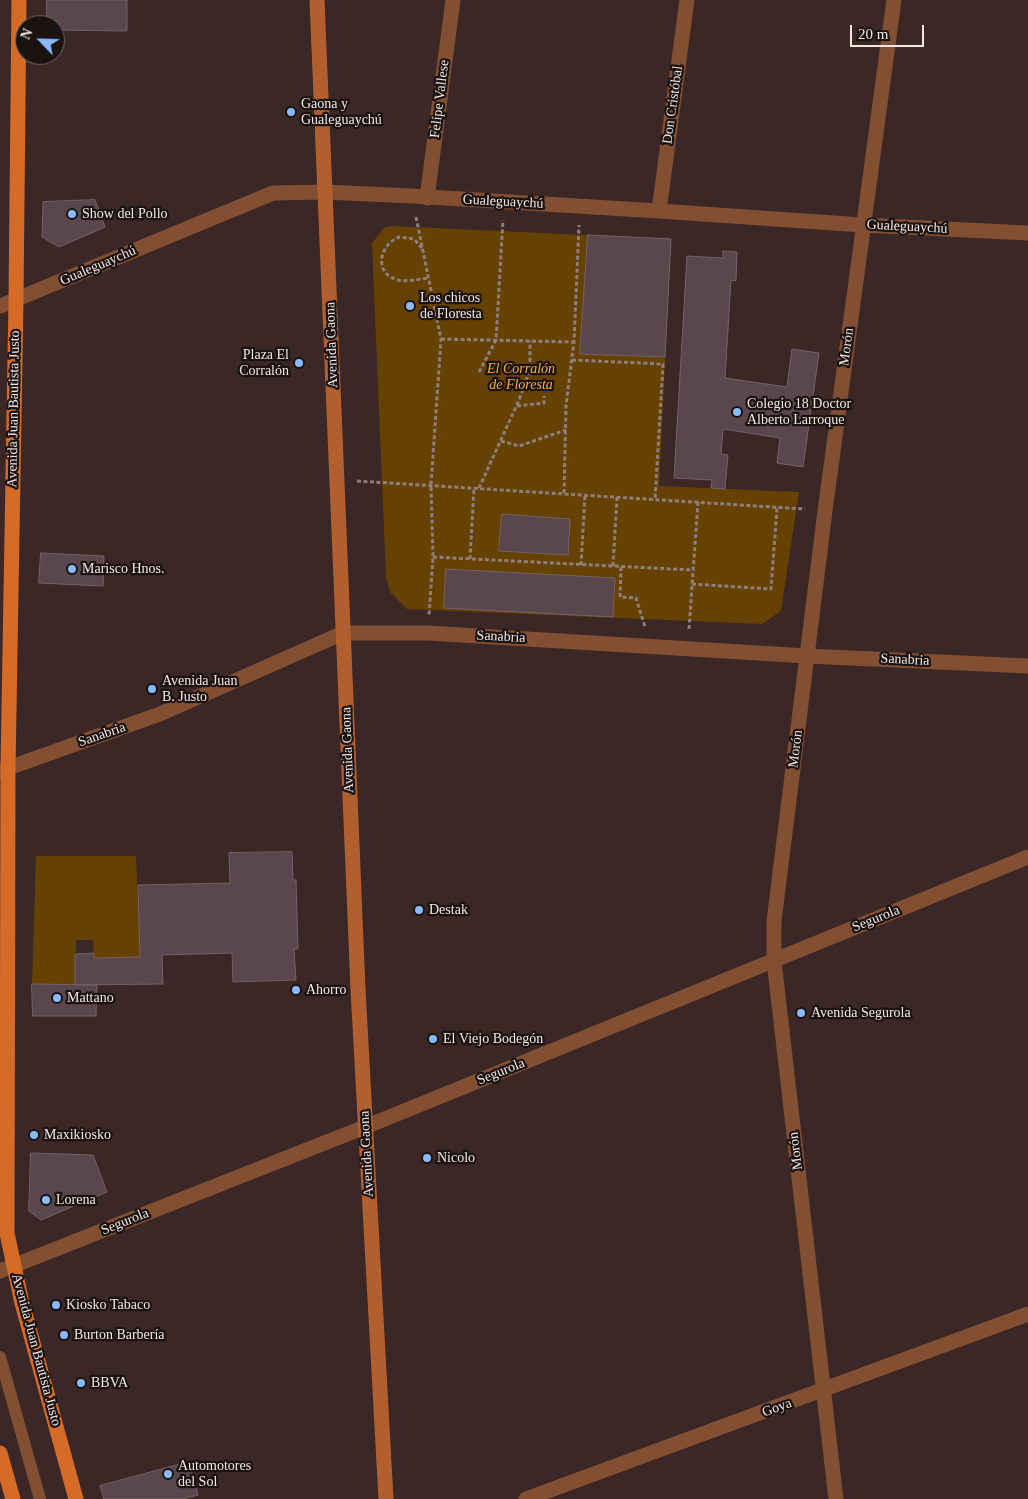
<!DOCTYPE html>
<meta charset="utf-8">
<style>
body{margin:0}
#map{position:relative;width:1028px;height:1499px;overflow:hidden;background:#3a2726;font-family:Georgia,serif}
canvas{display:block}
.north{position:absolute;left:15px;top:15px;width:50px;height:50px;box-sizing:border-box;background:#1b1312;border:1px solid #716766;border-radius:50%;rotate:294deg;font-size:14px;font-weight:700;line-height:20px;text-align:center;color:#f3e6e5}
.north::after{content:'';display:block;margin:auto;width:18px;height:22px;background:#88bafc;clip-path:polygon(50% 0,100% 100%,50% 72%,0 100%)}
.scale{position:absolute;left:850px;top:25px;width:74px;height:22px;box-sizing:border-box;border:2px solid #f3e6e5;border-top:0;padding-left:6px;font-size:15px;line-height:18px;white-space:nowrap;color:#f3e6e5;-webkit-text-stroke:4px #1b1312;paint-order:stroke}
</style>
<div id="map">
<canvas width="1028" height="1499"></canvas>
<div class="north">N</div>
<div class="scale">20 m</div>
</div>
<script>
const g = document.querySelector('canvas').getContext('2d');
g.lineJoin = 'round';
function paint(path, color) { g.fillStyle = color; g.fill(path, 'evenodd'); }
function strokePath(path, color, width, dash) { g.strokeStyle = color; g.lineWidth = width; g.lineCap = dash ? 'butt' : 'round'; g.setLineDash(dash || []); g.stroke(path); }
function label(font, color, halo, rows, align = 'center') {
  g.font = font + ' Georgia,serif'; g.lineWidth = 4.5; g.setLineDash([]); g.textBaseline = 'middle'; g.strokeStyle = halo; g.fillStyle = color; for (const [text, x, y, turn = 0] of rows) {
    g.save(); g.translate(x, y); g.rotate((+turn || 0) * Math.PI / 180); g.textAlign = isNaN(turn) ? turn : align; if (halo) g.strokeText(text, 0, 0); g.fillText(text, 0, 0); g.restore();
  }
}
paint(new Path2D(`
 M391,226L671,239L659,486L799,492L781,611L762,624L407,609L390,592L386,577L372,243L384,228Z
 M36,856H136L140,957L94,958L93,940H76L75,985L32,984Z`), '#664202');
const building = new Path2D(`
 M47,0H127V31L55,30V25H47Z
 M95,200L105,227L59,247L42,237L43,202Z
 M588,235L671,239L665,357L580,354Z
 M723,251L737,252L736,281L731,280L725,378L787,387L792,349L819,353L803,467L777,463L780,438L723,429L721,454L728,455L725,489L711,488L712,480L674,478L687,256L723,258Z
 M502,514L570,519L568,555L499,551Z
 M41,553L104,556L103,586L39,583Z
 M446,569L615,578L613,617L444,608Z
 M292,852L293,880H296L298,949H294L296,980L233,982L232,953L162,955L163,984L75,985V954L94,953V958L140,957L138,885L230,883L229,853Z
 M32,984L97,985L96,1016H33Z
 M31,1153L93,1155L107,1192L41,1220L29,1211Z
 M189,1462L198,1495L182,1499H104L100,1486Z`);
paint(building, '#5a464d');
strokePath(building, '#766268', 1);
strokePath(new Path2D(`
 M416,217L441,339L431,485L433,557L429,615
 M422,248L414,239L399,237C378,246 374,274 398,280C407,282 419,279 429,278
 M441,339L574,342
 M572,360L663,364L655,500
 M479,372L496,340L503,220
 M517,406L544,403V396
 M501,441L519,446L566,430
 M357,481L805,509
 M479,488L519,400L527,378L530,361V341
 M564,493L566,405L574,342L579,225
 M433,557L693,570
 M470,559L474,488
 M581,565L585,495
 M613,566L617,497
 M621,567L620,597L636,598L645,627
 M692,584L771,589L777,508
 M689,629L698,502`), '#8e7e7d', 3, [4, 2.5]);
strokePath(new Path2D(`
 M0,1357L40,1499`), '#834f32', 12);
strokePath(new Path2D(`
 M427,198L453,0
 M659,211L687,0
 M0,306L273,193L325,192L412,196L659,211L863,225L1028,233
 M343,633H428L807,656L1028,666
 M526,1499L1028,1314
 M836,1499L774,961V921L825,511L894,0`), '#834f32', 15);
strokePath(new Path2D(`
 M0,771L160,714L343,633
 M0,1271L365,1127L1028,857`), '#834f32', 15);
strokePath(new Path2D(`
 M317,0L358,989L386,1499`), '#b25f2f', 15);
strokePath(new Path2D(`
 M19,0L16,300L8,768L7,1233L22,1303L76,1499
 M0,1453L13,1499`), '#d66b28', 15);
for (const [x, y, r, color] of [
 [291,112,5,"#88bafc"],
 [72,214,5,"#88bafc"],
 [410,306,5,"#88bafc"],
 [299,363,5,"#88bafc"],
 [737,412,5,"#88bafc"],
 [72,569,5,"#88bafc"],
 [152,689,5,"#88bafc"],
 [419,910,5,"#88bafc"],
 [296,990,5,"#88bafc"],
 [57,998,5,"#88bafc"],
 [801,1013,5,"#88bafc"],
 [433,1039,5,"#88bafc"],
 [34,1135,5,"#88bafc"],
 [427,1158,5,"#88bafc"],
 [46,1200,5,"#88bafc"],
 [56,1305,5,"#88bafc"],
 [64,1335,5,"#88bafc"],
 [81,1383,5,"#88bafc"],
 [168,1474,5,"#88bafc"]
]) { const dot = new Path2D(); dot.arc(x, y, r, 0, 2 * Math.PI); g.fillStyle = color; g.fill(dot); strokePath(dot, '#1b1312', 2); }
label('14px', '#f3e6e5', '#1b1312', [
 ["Felipe Vallese",440,99,-83],
 ["Don Cristóbal",673,105,-82],
 ["Gualeguaychú",503,202,3],
 ["Gualeguaychú",907,227,3],
 ["Gualeguaychú",98,266,-23],
 ["Avenida Gaona",332,345,-92],
 ["Morón",847,347,-82],
 ["Avenida Juan Bautista Justo",14,409,-89],
 ["Sanabria",501,637,3],
 ["Sanabria",905,660,3],
 ["Sanabria",102,735,-19],
 ["Morón",796,749,-83],
 ["Avenida Gaona",348,750,-92],
 ["Segurola",876,919,-22],
 ["Segurola",501,1072,-22],
 ["Morón",796,1151,-97],
 ["Avenida Gaona",367,1154,-93],
 ["Segurola",125,1222,-22],
 ["Avenida Juan Bautista Justo",36,1350,75],
 ["Goya",777,1408,-20]
]);
label('14px', '#f3e6e5', '#1b1312', [
 ["Gaona y",301,104],
 ["Gualeguaychú",301,120],
 ["Show del Pollo",82,214],
 ["Los chicos",420,298],
 ["de Floresta",420,314],
 ["Plaza El",289,355,"right"],
 ["Corralón",289,371,"right"],
 ["Colegio 18 Doctor",747,404],
 ["Alberto Larroque",747,420],
 ["Marisco Hnos.",82,569],
 ["Avenida Juan",162,681],
 ["B. Justo",162,697],
 ["Destak",429,910],
 ["Ahorro",306,990],
 ["Mattano",67,998],
 ["Avenida Segurola",811,1013],
 ["El Viejo Bodegón",443,1039],
 ["Maxikiosko",44,1135],
 ["Nicolo",437,1158],
 ["Lorena",56,1200],
 ["Kiosko Tabaco",66,1305],
 ["Burton Barbería",74,1335],
 ["BBVA",91,1383],
 ["Automotores",178,1466],
 ["del Sol",178,1482]
], 'left');
label('italic 14px', '#f9af3a', '#1b1312', [
 ["El Corralón",521,369],
 ["de Floresta",521,385]
]);
</script>
